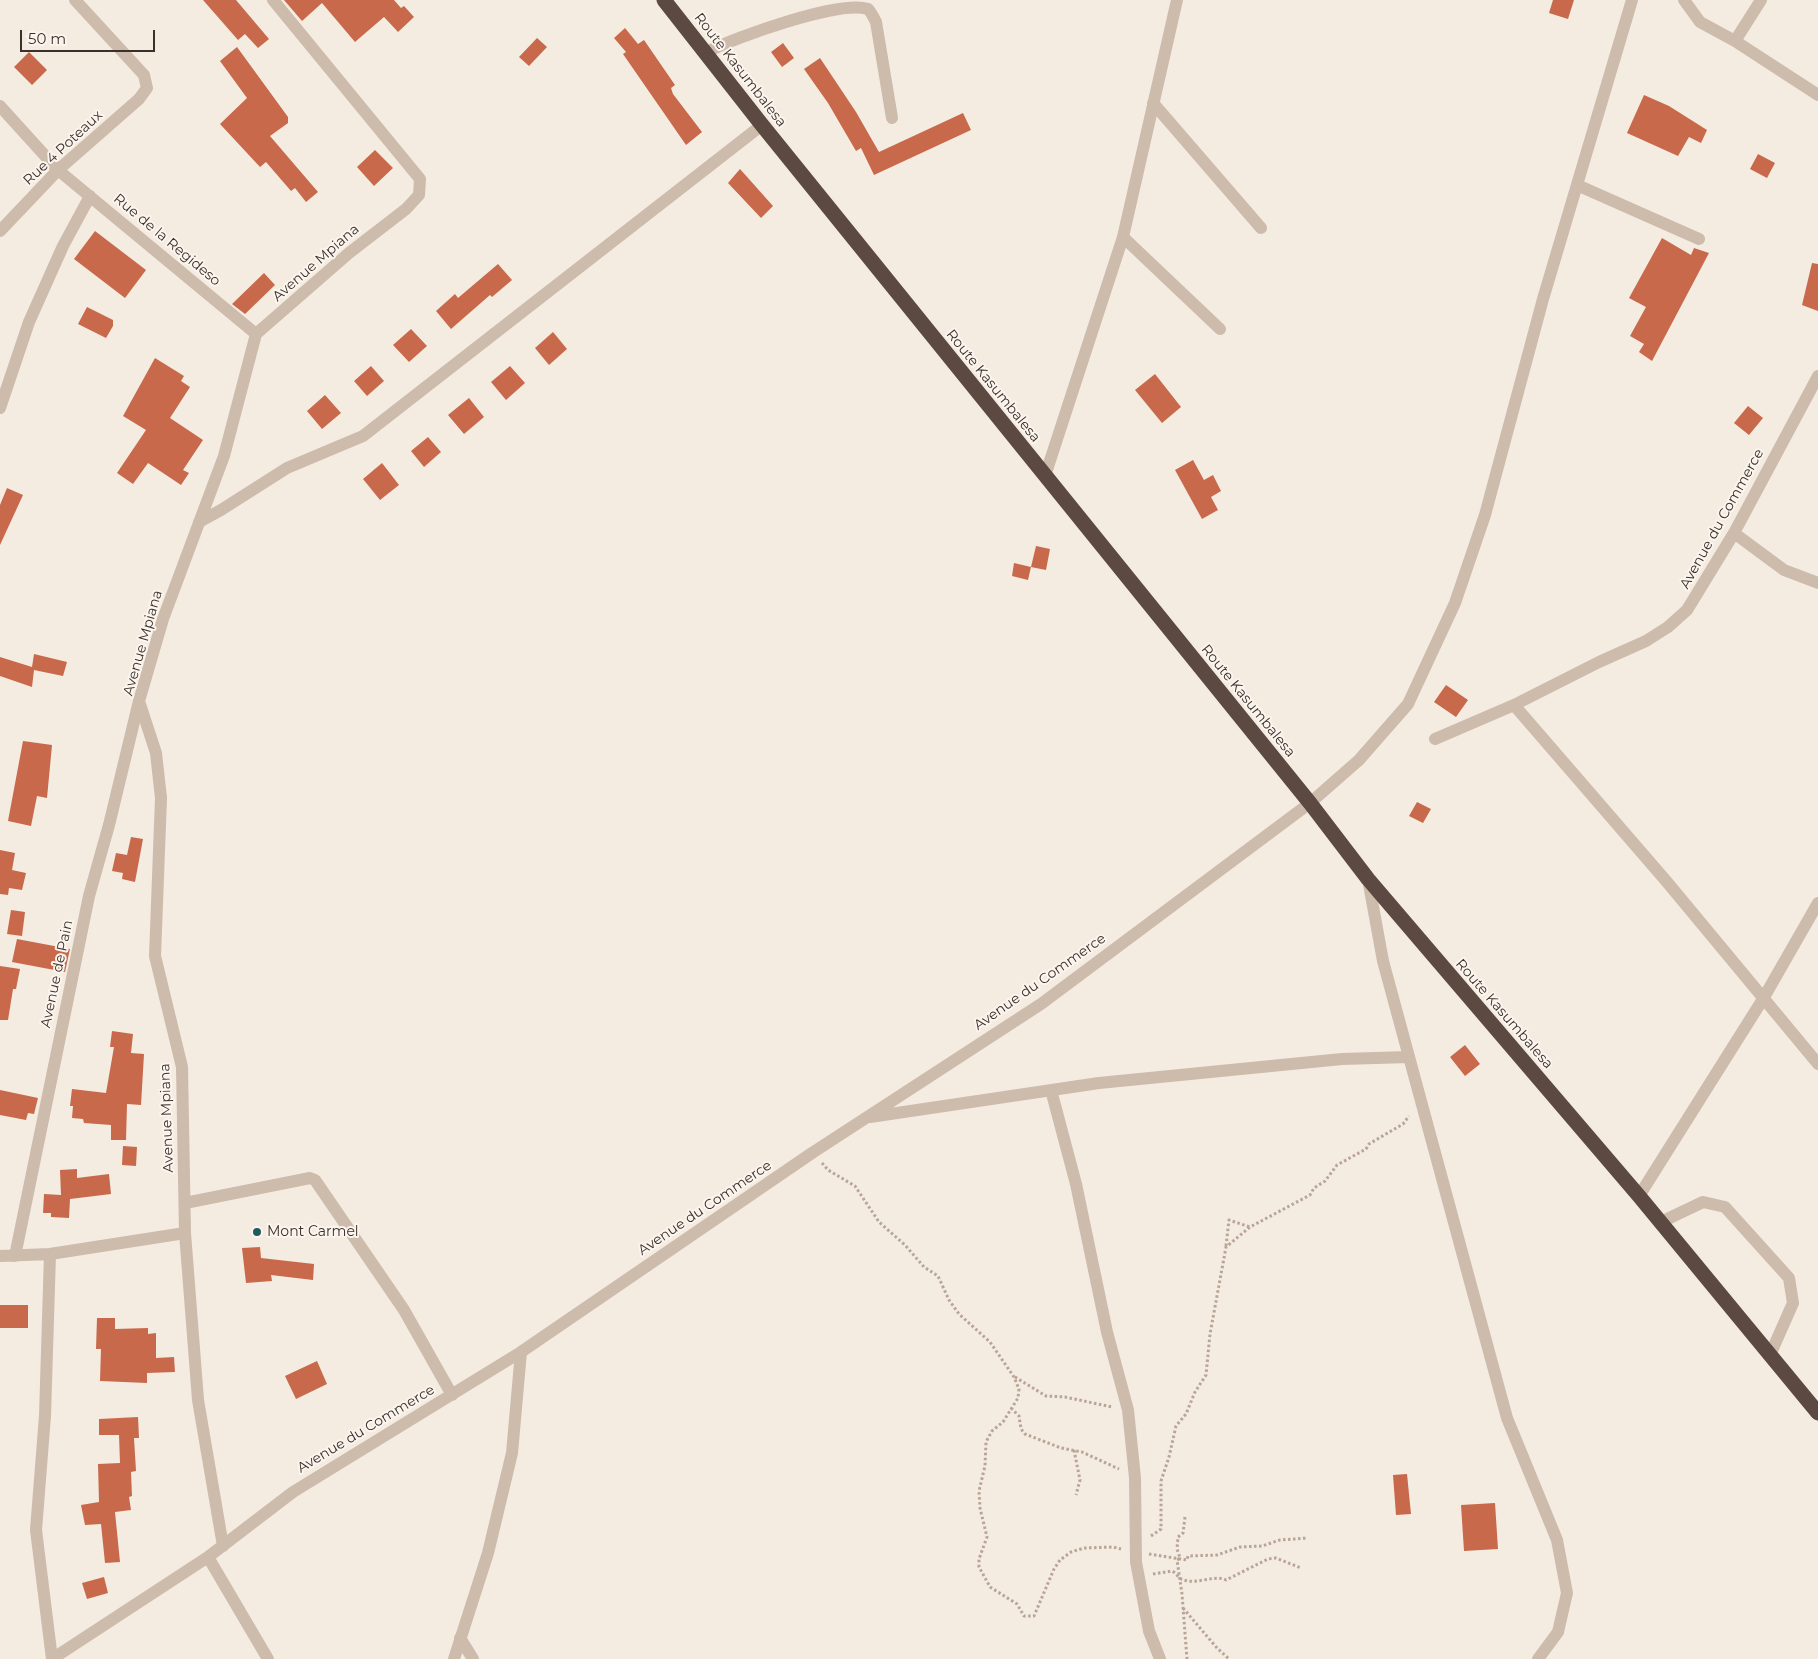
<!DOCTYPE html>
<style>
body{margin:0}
#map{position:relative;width:1818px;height:1659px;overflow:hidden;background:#f4ebe1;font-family:Montserrat,sans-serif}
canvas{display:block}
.scale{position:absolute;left:20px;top:30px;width:135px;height:22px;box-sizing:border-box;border:2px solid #3b302b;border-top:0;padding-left:6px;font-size:15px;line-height:18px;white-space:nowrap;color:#3b302b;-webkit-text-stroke:4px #fbf5ee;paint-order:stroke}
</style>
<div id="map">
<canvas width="1818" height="1659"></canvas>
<div class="scale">50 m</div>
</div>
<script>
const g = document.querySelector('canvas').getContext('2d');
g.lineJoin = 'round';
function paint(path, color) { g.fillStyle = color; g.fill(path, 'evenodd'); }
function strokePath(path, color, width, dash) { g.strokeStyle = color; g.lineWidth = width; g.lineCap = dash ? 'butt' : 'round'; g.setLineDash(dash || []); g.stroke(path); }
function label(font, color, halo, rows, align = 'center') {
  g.font = font + ' Montserrat,sans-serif'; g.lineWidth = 4; g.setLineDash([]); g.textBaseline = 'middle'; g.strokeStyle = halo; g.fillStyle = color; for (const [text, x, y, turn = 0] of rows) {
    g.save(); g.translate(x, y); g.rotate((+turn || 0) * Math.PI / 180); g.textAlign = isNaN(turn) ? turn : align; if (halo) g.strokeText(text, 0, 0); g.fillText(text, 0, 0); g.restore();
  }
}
paint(new Path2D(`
 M203,0H236L269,39L258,48L245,34L238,40Z
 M284,0H394L401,8L404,6L414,17L398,32L384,17L355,42L322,3L302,21Z
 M1553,0H1574L1568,19L1549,13Z
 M625,28L638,44L644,40L675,85L671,88L673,94L702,132L686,145L623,54L626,52L614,38Z
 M537,38L547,47L529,66L519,57Z
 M783,43L794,58L782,67L771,52Z
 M237,47L288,117V123L270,136L318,192L306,202L295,188L291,191L266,162L260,167L220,124L247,98L220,61Z
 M29,52L47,70L32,85L14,67Z
 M820,58L856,112L879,152L963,113L971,130L874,175L861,148L856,151L828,103L804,69Z
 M1644,95L1669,106L1707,130L1701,143L1689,137L1678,156L1627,133Z
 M375,150L393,168L374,186L357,167Z
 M1758,154L1775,163L1767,178L1750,169Z
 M740,169L773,206L761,218L728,183Z
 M95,231L146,270L125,298L74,259Z
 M1662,238L1691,255L1694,248L1709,253L1652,361L1639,352L1644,344L1630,336L1646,307L1629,298Z
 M1812,263L1818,264V311L1802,305Z
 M498,264L512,280L492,297L490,295L451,329L436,311L455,294L458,298Z
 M264,273L275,285L245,314L232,304Z
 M87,307L113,320V326L106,338L78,324Z
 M411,329L427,346L409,362L393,345Z
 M553,332L567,349L549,365L535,348Z
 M155,358L184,376L181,381L190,387L170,418L203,440L183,470L189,473L181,485L148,463L133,484L117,473L146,430L123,416Z
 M371,366L384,381L367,396L354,381Z
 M510,366L525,383L506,400L491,382Z
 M1155,374L1181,407L1162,423L1135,390Z
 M325,395L341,413L322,429L307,411Z
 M469,398L484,417L464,434L448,415Z
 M1748,406L1763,418L1749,435L1734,423Z
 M428,437L441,452L424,467L411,451Z
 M1193,460L1204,480L1213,475L1221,491L1211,497L1218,510L1202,519L1175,470Z
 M382,463L399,485L380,500L363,479Z
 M7,488L23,495L0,545V505Z
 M1036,546L1050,549L1046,570L1031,567Z
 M1014,563L1031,567L1028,580L1012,576Z
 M34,654L67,662L63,676L34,670L32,687L0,676V657L32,667Z
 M1446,685L1468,700L1456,717L1434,702Z
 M23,741L52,745L47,798L37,796L31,826L8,821Z
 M1417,802L1431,809L1423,823L1409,816Z
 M131,837L143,839L135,882L122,879L123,873L112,871L116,853L127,855Z
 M0,850L15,853L12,870L26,873L22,890L9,888L8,895L0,894Z
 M11,910L25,912L22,936L7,934Z
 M17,939L70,949L65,972L12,962Z
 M0,966L20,969L16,989H13L8,1020H0Z
 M112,1031L133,1034L131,1053L144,1054L141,1105L127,1104L126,1140H111V1125L84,1123L83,1119L72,1118L73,1106H70L72,1089L106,1093L114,1047H110Z
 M1465,1045L1480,1064L1465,1076L1450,1057Z
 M0,1090L38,1098L34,1114L28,1113L26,1120L0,1115Z
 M123,1146L137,1147L136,1166L122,1165Z
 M77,1169V1178L109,1174L111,1194L70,1199L69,1218L51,1217V1213H43L44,1194L61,1195L60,1170Z
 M260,1247L261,1258L314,1264L313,1280L271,1275L272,1281L246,1283L242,1248Z
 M0,1305H28V1328H0Z
 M97,1318H115V1329L148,1328V1334L156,1333V1358L174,1357L175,1372L147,1373V1383L100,1381L101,1349H96Z
 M317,1361L327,1384L296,1399L285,1376Z
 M138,1417L139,1438H134L136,1471L131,1472L132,1496L129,1497L131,1510L115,1512L120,1562L105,1563L101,1524L85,1525L81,1505L99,1502L98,1464L120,1463L119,1435H99V1419Z
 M1407,1474L1411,1514L1396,1515L1393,1475Z
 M1495,1503L1498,1549L1464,1551L1461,1505Z
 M104,1577L108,1593L87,1599L82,1583Z`), '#c8694b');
strokePath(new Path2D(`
 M822,1163L828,1170L855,1186L879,1222L905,1245L924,1267L938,1276L949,1300L959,1314L990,1342L1014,1377L1019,1389L1018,1398L1003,1422L992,1431L986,1442L985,1466L979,1491L980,1508L987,1537L979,1559V1567L990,1587L1017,1604L1024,1616H1034L1054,1569L1060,1560L1071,1552L1084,1548L1113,1547L1121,1549
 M1226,1246L1229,1220L1250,1227
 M1015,1377L1046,1396L1065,1397L1112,1407
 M1011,1408L1019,1416L1021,1429L1025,1434L1061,1448L1082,1452L1119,1469
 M1074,1450L1080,1480L1076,1495
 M1185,1517L1183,1533L1178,1537L1177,1549L1180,1558L1177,1560L1182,1594L1187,1659
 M1151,1536L1161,1529V1481L1169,1457L1176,1426L1186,1414L1195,1392L1206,1375L1210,1334L1226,1247L1250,1227L1310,1195L1314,1188L1325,1181L1337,1165L1366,1149L1369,1144L1403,1124L1409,1116
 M1149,1554L1187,1560L1188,1556L1217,1555L1240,1547L1262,1546L1280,1540L1308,1538
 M1153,1574L1172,1571C1176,1573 1178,1577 1181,1579C1196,1586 1213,1574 1226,1580L1268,1559L1276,1558L1301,1568
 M1183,1608L1217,1648L1229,1659`), '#b9a596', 3, [2.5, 2.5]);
strokePath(new Path2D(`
 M1684,0L1700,22L1735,41L1818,95
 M1735,41L1761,0
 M707,52C736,37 839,0 868,9C871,12 874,18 876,22L892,118
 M1153,103L1261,228
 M0,106L58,170L256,334
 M1577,185L1699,239
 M0,231L58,170L139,99L147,88L144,75L75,0
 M1123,237L1220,329
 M0,408L29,322L63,246L90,196
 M1045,476L1123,237L1177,0
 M199,522L221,510L287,468L363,436L762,125
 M1734,533L1784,570L1818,583
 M1514,705L1667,882L1818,1064
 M1435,739L1514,705L1599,662L1646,641L1668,627L1687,610L1734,533L1818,376
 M1368,879L1383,961L1507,1418L1557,1540L1567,1593L1558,1632L1538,1659
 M1051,1090L1076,1184L1107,1332L1128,1410L1135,1478L1136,1562L1149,1631L1160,1659
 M870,1117L1099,1083L1342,1059L1409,1057
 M1639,1196L1763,999L1818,903
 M185,1203L310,1178L315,1180L404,1310L452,1395
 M1661,1222L1703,1202L1725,1207L1789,1278L1793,1303L1770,1355
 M50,1254L45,1416L36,1530L52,1659
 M0,1256L50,1254L185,1233
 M15,1256L89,896L109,825L139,701
 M223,1546L198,1400L185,1233L182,1067L155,956L161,798L156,753L139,701L163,619L224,456L256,334L349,253L406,209L419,195L420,179L273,0
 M208,1557L268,1659
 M460,1638L473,1659
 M52,1659L208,1557L293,1492L521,1352L812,1153L1041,1004L1310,803L1359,760L1408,704L1455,603L1485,515L1543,299L1632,0
 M454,1659L488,1553L512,1453L521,1352`), '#cdbbac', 12);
strokePath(new Path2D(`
 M664,0L762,125L1310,803L1368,879L1639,1196L1818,1413`), '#5c4a42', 15);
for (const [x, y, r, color] of [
 [257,1232,5,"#1f5a5e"]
]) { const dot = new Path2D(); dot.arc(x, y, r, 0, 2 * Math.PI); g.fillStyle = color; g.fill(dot); strokePath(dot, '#fbf5ee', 2); }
label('14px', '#3b302b', '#fbf5ee', [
 ["Route Kasumbalesa",740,70,52],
 ["Rue 4 Poteaux",63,148,-43],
 ["Rue de la Regideso",167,240,40],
 ["Avenue Mpiana",316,263,-41],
 ["Route Kasumbalesa",993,386,51],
 ["Avenue du Commerce",1722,519,-61],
 ["Avenue Mpiana",143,643,-74],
 ["Route Kasumbalesa",1248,701,51],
 ["Avenue de Pain",57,974,-78],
 ["Avenue du Commerce",1040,982,-35],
 ["Route Kasumbalesa",1504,1014,49],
 ["Avenue Mpiana",167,1118,-92],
 ["Avenue du Commerce",705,1208,-34],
 ["Avenue du Commerce",366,1429,-31]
]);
label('14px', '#3b302b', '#fbf5ee', [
 ["Mont Carmel",267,1232]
], 'left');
</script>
